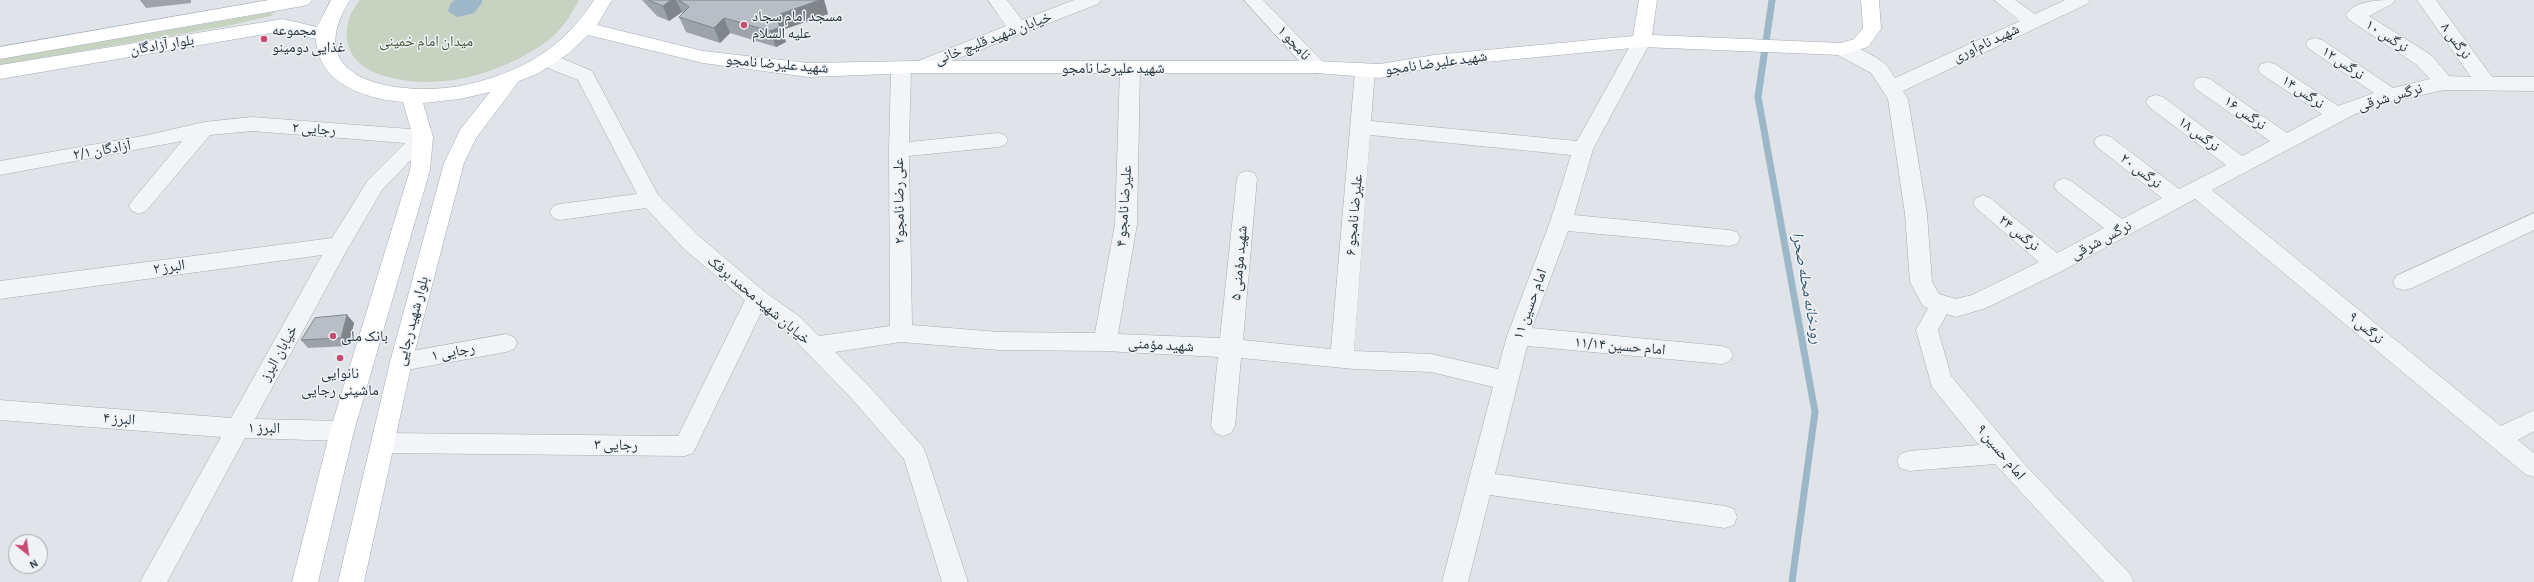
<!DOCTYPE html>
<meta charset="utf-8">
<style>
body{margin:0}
#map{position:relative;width:2534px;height:582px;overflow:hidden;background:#e0e4e8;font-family:"Alegreya Sans",sans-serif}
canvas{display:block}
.north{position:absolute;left:8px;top:534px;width:40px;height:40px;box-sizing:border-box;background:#eff3f6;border:1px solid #a0a7ad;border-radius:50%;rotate:150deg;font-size:11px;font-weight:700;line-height:16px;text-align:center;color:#29343f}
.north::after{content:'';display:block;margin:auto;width:14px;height:18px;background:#c84a6e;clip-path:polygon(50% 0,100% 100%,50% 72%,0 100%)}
</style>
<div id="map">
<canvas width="2534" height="582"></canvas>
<div class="north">N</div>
</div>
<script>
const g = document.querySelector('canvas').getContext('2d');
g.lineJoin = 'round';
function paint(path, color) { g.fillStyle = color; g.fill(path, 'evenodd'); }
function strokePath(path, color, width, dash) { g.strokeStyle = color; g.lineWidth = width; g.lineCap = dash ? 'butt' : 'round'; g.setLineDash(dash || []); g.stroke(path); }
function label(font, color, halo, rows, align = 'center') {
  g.font = font + ' "Alegreya Sans","Noto Naskh Arabic",sans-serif'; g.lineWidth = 3; g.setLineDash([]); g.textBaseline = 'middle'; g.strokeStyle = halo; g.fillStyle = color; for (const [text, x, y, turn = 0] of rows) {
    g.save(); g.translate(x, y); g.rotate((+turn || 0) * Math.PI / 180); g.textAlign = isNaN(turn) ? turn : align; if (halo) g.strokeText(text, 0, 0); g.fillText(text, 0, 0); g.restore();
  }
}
paint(new Path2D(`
 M360,0H579C570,17 560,33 543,44C497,76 430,94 376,73C361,67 349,56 347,39C345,26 351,10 360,0Z
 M274,12L271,16L222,27L0,65V59Z`), '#c8d2c1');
paint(new Path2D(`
 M455,0H482V3L474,13L457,17L448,11L450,4Z`), '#9cb7c7');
strokePath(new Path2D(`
 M1772,0L1758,97L1815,412L1792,582`), '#9cb7c7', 7);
const minor = new Path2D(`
 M988,0H1007L1022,20L1074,0H1101L1098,4L923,72H911L909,142L998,133L1005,135L1008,140L1005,145L998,147L909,156L912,325L999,332L1095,333L1115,224L1120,69L1123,64L1130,62L1137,64L1140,69L1137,224L1118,334L1220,338L1237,178L1240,173L1247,171L1254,173L1257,178L1243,340L1331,349L1355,71L1358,66L1365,64L1372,66L1375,71L1371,121L1577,141L1635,37L1642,35L1649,37L1651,41L1593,149L1574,215L1729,230L1737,232L1740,238L1737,244L1729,246L1568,231L1532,328L1722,346L1730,349L1733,355L1730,361L1722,364L1527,346L1495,474L1725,506L1734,509L1737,517L1734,525L1725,528L1490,495L1468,582H1442L1493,387L1431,372L1354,369L1241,358L1235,426L1231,433L1223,436L1215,433L1211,426L1218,357L1105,351L999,350L901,342L835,352L868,385L923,447L926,454L968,582H942L904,459L852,399L784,329L761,313L693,453L685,456L383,453L375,450L371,443L375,436L383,433L678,436L745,300L684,249L646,208L560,220L553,218L550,212L553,206L560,204L637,194L578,80L540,65L537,60L540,55L547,54L554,55L592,71L658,195L700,237L765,292L800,317L819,336L890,326L889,150L891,69L894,64L901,62L908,65L1006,26ZM1370,135L1571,155L1550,222L1507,336L1498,369L1431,354L1354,351Z
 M1244,0H1263L1323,62L1326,67L1323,72L1316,73L1309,72Z
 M1994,0H2015L2035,14L2065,0H2090L2087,4L1903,91L1908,99L1927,214L1932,282L1939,294L1956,299L1972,295L2039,262L1976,208L1973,203L1976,198L1983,195L1990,198L2057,253L2104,228L2057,191L2054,186L2057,181L2064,178L2071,181L2122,219L2162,198L2097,147L2094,142L2097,137L2104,135L2111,137L2179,189L2226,165L2149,107L2146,102L2149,97L2156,95L2163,97L2242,156L2270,141L2196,89L2193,84L2196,79L2203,77L2210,79L2287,133L2322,114L2261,74L2258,69L2261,64L2268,62L2275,64L2338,106L2374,93L2308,48L2306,44L2308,40L2315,38L2322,40L2393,88L2430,79L2417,65L2348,19L2346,15C2356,0 2379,0 2395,0L2392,4L2369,16L2431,55L2449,76L2471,77L2417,0H2436L2492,77H2534V91L2444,90L2393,101L2355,114L2212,190L2501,426L2534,410V431L2518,440L2534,453V477L2525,474L2195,199L2064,270L1986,308L1956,317L1947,314L1938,330L1951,376L2026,466L2130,574L2134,582H2104L1995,464L1909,471L1900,468L1897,461L1900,454L1909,451L1979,445L1932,387L1916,330L1928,308L1923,306L1910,282L1905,214L1888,99L1871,73L1834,53L1832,49L1834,45C1848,41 1872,54 1884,63C1888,66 1892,74 1895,78L2020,21Z
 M252,117L423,130L430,132L433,137L382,190L347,250L255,419L342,421L350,424L354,431L350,438L342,441L245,438L167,582H140L221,437L0,420V400L231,418L322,255L0,299V281L332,238L368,180L405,143L252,131L210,135L146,211L139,214L132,211L129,206L132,201L182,141L0,175V161L148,135L204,122Z
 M2534,213V230L2412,288L2404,290L2396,288L2393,282L2396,276Z
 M506,334L514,337L517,343L514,349L506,352L401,371L393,369L390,362L393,355L401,353Z`);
const major = new Path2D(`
 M269,0H312L309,4L303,6L0,59V47Z
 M331,0H350C297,83 401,96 460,86C482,82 504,74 523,65C553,50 576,28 594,0H612L597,25L703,51L808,63L916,61H1316L1380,64L1434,55L1633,36L1639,0H1657L1652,35L1841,43L1854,39L1863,28L1861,0H1879L1881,29L1868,47L1841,55L1642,47L1434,67L1380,78L1316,73H916L808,77L703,63L588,35L568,54L537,74L519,81L476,138L464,163L412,362L364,582H338L390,362L444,163L460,130L490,92L460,99L423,103L433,137L430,170L354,431L318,582H292L330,431L410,170L413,137L403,102C366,99 318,84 316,39L283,31L0,79V65L283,19L317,27Z`);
strokePath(minor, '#a5acb2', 1);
strokePath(major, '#a0aab3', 1);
paint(minor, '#f2f4f7');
paint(major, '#fff');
paint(new Path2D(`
 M140,0H191V3L146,8Z
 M642,0H824L828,14L785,29L783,33L786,42L776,47L730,33L720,43L686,32L679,17L683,13L682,12L669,21L657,16Z
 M347,315L354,323L348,346L308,348L301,340Z`), '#9da3a9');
paint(new Path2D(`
 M671,0H676L682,12L669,21L663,6Z
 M820,0H824L828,14L785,29L783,33L786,42L776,47L770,31L780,14Z
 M724,18L730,33L720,43L714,28Z
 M347,315L354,323L348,346L341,338Z`), '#80858a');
const building = new Path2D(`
 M649,0H671L663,6L650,1Z
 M679,0H820L780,14L777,19L780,27L770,31L724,18L714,28L679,17L689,7Z
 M347,315L341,338L301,340L315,318Z`);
paint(building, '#b7bec5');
strokePath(building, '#80858a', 1);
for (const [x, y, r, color] of [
 [744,25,4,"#c84a6e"],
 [264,39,4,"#c84a6e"],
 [333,336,4,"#c84a6e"],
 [340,358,4,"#c84a6e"]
]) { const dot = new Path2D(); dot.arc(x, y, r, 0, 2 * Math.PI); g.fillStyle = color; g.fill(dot); strokePath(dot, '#eff3f6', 1.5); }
label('15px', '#29343f', '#eff3f6', [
 ["مسجد امام سجاد",752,16],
 ["علیه السلام",752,33],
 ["مجموعه",272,30],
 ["غذایى دومینو",272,47],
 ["بانک ملی",341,336],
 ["نانوایی",340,373,"center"],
 ["ماشینی رجایی",340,390,"center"]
], 'left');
label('15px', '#29343f', '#eff3f6', [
 ["نرگس ۱۰",2387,36,33],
 ["خیابان شهید قلیچ خانی",993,38,-21],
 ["نرگس ۸",2456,41,54],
 ["نامجو ۱",1294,43,47],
 ["شهید نام‌آوری",1986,43,-25],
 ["بلوار آزادگان",162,45,-9],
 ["شهید علیرضا نامجو",1436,63,-8],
 ["نرگس ۱۲",2343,63,34],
 ["شهید علیرضا نامجو",777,64,5],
 ["شهید علیرضا نامجو",1113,68],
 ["نرگس ۱۴",2303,92,34],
 ["نرگس شرقی",2390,97,-16],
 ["نرگس ۱۶",2245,113,35],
 ["رجایی ۲",314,129,4],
 ["نرگس ۱۸",2199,134,37],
 ["آزادگان ۲/۱",102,150,-10],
 ["نرگس ۲۰",2141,171,37],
 ["علی رضا نامجو۲",899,201,-91],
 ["علیرضا نامجو ۴",1124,206,-86],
 ["علیرضا نامجو ۶",1354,215,-85],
 ["نرگس ۲۴",2019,233,39],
 ["نرگس شرقی",2101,240,-28],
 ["شهید مؤمنی ۵",1239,263,-85],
 ["البرز ۲",169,267,-8],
 ["خیابان شهید محمد برفک",759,300,40],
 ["امام حسین ۱۱",1530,304,-70],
 ["بلوار شهید رجایی",412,321,-75],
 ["نرگس ۹",2366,328,40],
 ["شهید مؤمنی",1161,345,3],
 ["امام حسین ۱۱/۱۴",1620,346,5],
 ["رجایی ۱",453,352,-11],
 ["خیابان البرز",279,353,-61],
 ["البرز ۴",119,419,4],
 ["البرز ۱",264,428,1],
 ["رجایی ۳",616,445,1],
 ["امام حسین ۹",2001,452,50]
]);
label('15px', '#425a37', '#eff3f6', [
 ["میدان امام خمینی",426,41]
]);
label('italic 16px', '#355871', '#eff3f6', [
 ["رودخانه محله صحرا",1807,288,80]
]);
</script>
